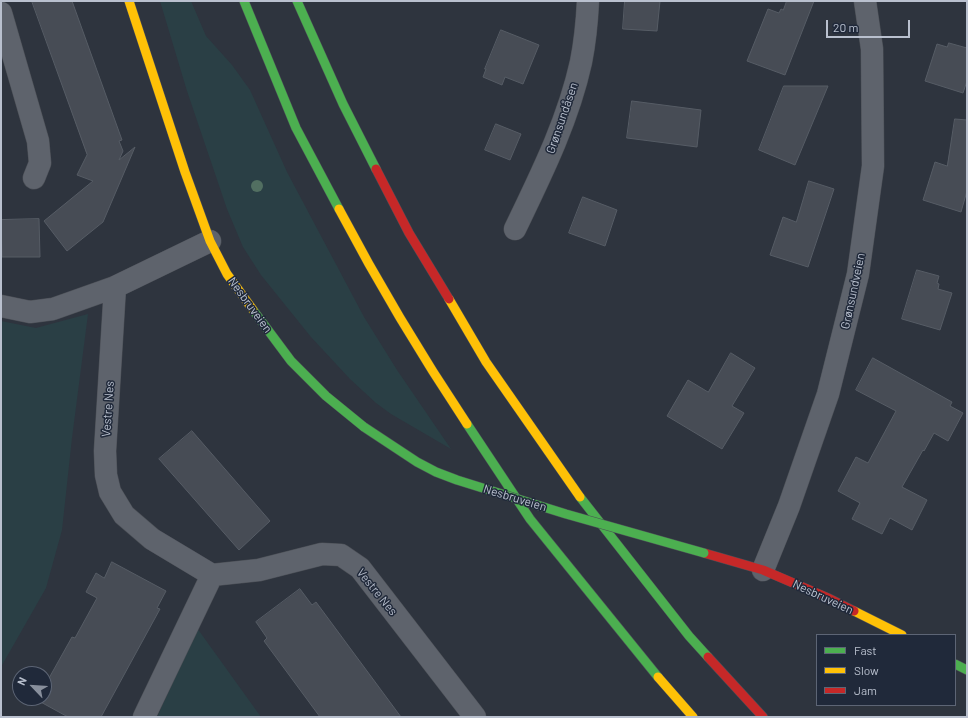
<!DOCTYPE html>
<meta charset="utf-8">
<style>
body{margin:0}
#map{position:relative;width:968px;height:718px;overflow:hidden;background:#2e343e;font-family:Barlow,sans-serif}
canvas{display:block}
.frame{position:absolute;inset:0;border:2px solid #b9c0ce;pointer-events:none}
.legend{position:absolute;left:816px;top:634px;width:140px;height:72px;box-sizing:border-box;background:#20293a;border:1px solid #5d6575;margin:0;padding:5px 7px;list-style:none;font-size:12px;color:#b9c0ce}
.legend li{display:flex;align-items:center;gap:8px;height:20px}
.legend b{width:20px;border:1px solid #5d6575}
.north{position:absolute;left:12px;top:666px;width:40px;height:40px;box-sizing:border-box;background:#20293a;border:1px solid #5d6575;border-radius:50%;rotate:295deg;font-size:11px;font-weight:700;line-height:16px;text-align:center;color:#b9c0ce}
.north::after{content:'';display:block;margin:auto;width:14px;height:18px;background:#888f9c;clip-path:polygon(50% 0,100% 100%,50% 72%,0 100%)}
.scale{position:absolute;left:826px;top:20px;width:84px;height:18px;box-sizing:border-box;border:2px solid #b9c0ce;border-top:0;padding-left:5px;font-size:12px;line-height:14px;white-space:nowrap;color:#b9c0ce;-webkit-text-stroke:3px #20293a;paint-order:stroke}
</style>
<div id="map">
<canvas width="968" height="718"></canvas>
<div class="frame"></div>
<ul class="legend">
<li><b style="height:5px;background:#4caf50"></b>Fast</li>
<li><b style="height:5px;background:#ffc107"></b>Slow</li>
<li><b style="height:5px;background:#c62828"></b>Jam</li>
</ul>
<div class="north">N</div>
<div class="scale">20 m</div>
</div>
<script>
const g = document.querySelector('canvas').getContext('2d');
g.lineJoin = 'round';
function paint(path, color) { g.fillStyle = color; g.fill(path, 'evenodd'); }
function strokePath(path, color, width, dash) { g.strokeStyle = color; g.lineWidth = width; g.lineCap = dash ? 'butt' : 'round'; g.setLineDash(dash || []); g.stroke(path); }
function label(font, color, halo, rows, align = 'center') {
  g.font = font + ' Barlow,sans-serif'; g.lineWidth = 3; g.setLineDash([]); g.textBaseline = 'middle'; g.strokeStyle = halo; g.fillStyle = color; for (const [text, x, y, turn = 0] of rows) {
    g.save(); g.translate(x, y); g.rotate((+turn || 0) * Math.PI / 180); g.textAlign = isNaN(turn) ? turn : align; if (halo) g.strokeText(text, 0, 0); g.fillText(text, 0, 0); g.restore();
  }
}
paint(new Path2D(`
 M160,1H191L206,36L232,65L250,90L287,172L364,317L397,370L451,449L391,414L376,403L350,379L311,337L261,275L243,247L227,209L187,91Z
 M88,314L72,438L62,530L46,588L1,667V321L36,328Z
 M197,628L261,717H157Z`), '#2a3f45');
const building = new Path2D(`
 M32,1H72L122,140L119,141L123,151L119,160L135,147L103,222L67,251L44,221L93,181L77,175L87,155Z
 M625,1H660L657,31L623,29Z
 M787,1H814L785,75L747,61L768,9L779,13L781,9L783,10Z
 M501,30L539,45L523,84L505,77L502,85L483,77L486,69H485Z
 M949,43L967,48V81L963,93L925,81L937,44L947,47Z
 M784,86H828L795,165L759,150Z
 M632,101L701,110L697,147L627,138Z
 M955,119L967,120V191L961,212L923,200L935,162L947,166Z
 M496,124L521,134L510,160L485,150Z
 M809,181L834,189L808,267L770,255L783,217L796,222Z
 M583,197L617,210L605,246L569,233Z
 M39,219L40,257H2L1,220Z
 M917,270L939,276L937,283L939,284L938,289L952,293L940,330L902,319Z
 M731,353L755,368L732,406L744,413L722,449L667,416L688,380L708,392Z
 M873,358L952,402L950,406L963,413L948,441L934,433L924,451L923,450L902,487L927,500L912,530L890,518L882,534L852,519L860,503L838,491L856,457L868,463L896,411L856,390Z
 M192,431L270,521L239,550L159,459Z
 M112,562L166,591L157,608L160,609L101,717H68L37,700L38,698H44V687L72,637L75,638L97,598L86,592L96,573L104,578Z
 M300,589L312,605L316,602L401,717H320L264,641L267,638L256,622Z`);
paint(building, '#474c55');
strokePath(building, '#565c65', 1);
const street = new Path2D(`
 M1,13L38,141L40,163L34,178
 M515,229C541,175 568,121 581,62C585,42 587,21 588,1
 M115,287L105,451L106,475L110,492L124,515L152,539L212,575L259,570L322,554L341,555L360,568L475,717
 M1,306L30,312L53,309L115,287L210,241
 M763,570L789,506L828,394L858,274L873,166L872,49L865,1
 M144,717L212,575`);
const fast = new Path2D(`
 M244,1L296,128L339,209
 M297,1L343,104L376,169
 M253,310L291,361L326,396L364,427
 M467,424L530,519L658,677
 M580,497L689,636L708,657
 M955,664L967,670`);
const slow = new Path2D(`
 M129,1L185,172L210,241L227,274L253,310
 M339,209C378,283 421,355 467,424
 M449,299L486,362L580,497
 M854,611L902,635
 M658,677L693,717`);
const jam = new Path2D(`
 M376,169L409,233L449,299
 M704,553L763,570L828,598L854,611
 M708,657L763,717`);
strokePath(street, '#4b4f56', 23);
strokePath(fast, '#4b4f56', 10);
strokePath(slow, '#4b4f56', 10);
strokePath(jam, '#4b4f56', 10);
strokePath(street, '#5e636c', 22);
strokePath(fast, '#4caf50', 9);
strokePath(slow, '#ffc107', 9);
strokePath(jam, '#c62828', 9);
const fastBridge = new Path2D(`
 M364,427L417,462L436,472L457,480L566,514L704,553`);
strokePath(fastBridge, '#4b4f56', 10, []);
strokePath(fastBridge, '#4caf50', 9);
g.fillStyle = '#526f61';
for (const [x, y] of [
 [257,186]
]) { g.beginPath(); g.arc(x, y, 6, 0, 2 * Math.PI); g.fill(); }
label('12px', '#b9c0ce', '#20293a', [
 ["Grønsundåsen",562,118,-71],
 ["Grønsundveien",853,291,-78],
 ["Nesbruveien",250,305,54],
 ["Vestre Nes",108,409,-86],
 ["Nesbruveien",515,498,17],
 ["Vestre Nes",377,592,51],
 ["Nesbruveien",823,597,25]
]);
</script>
